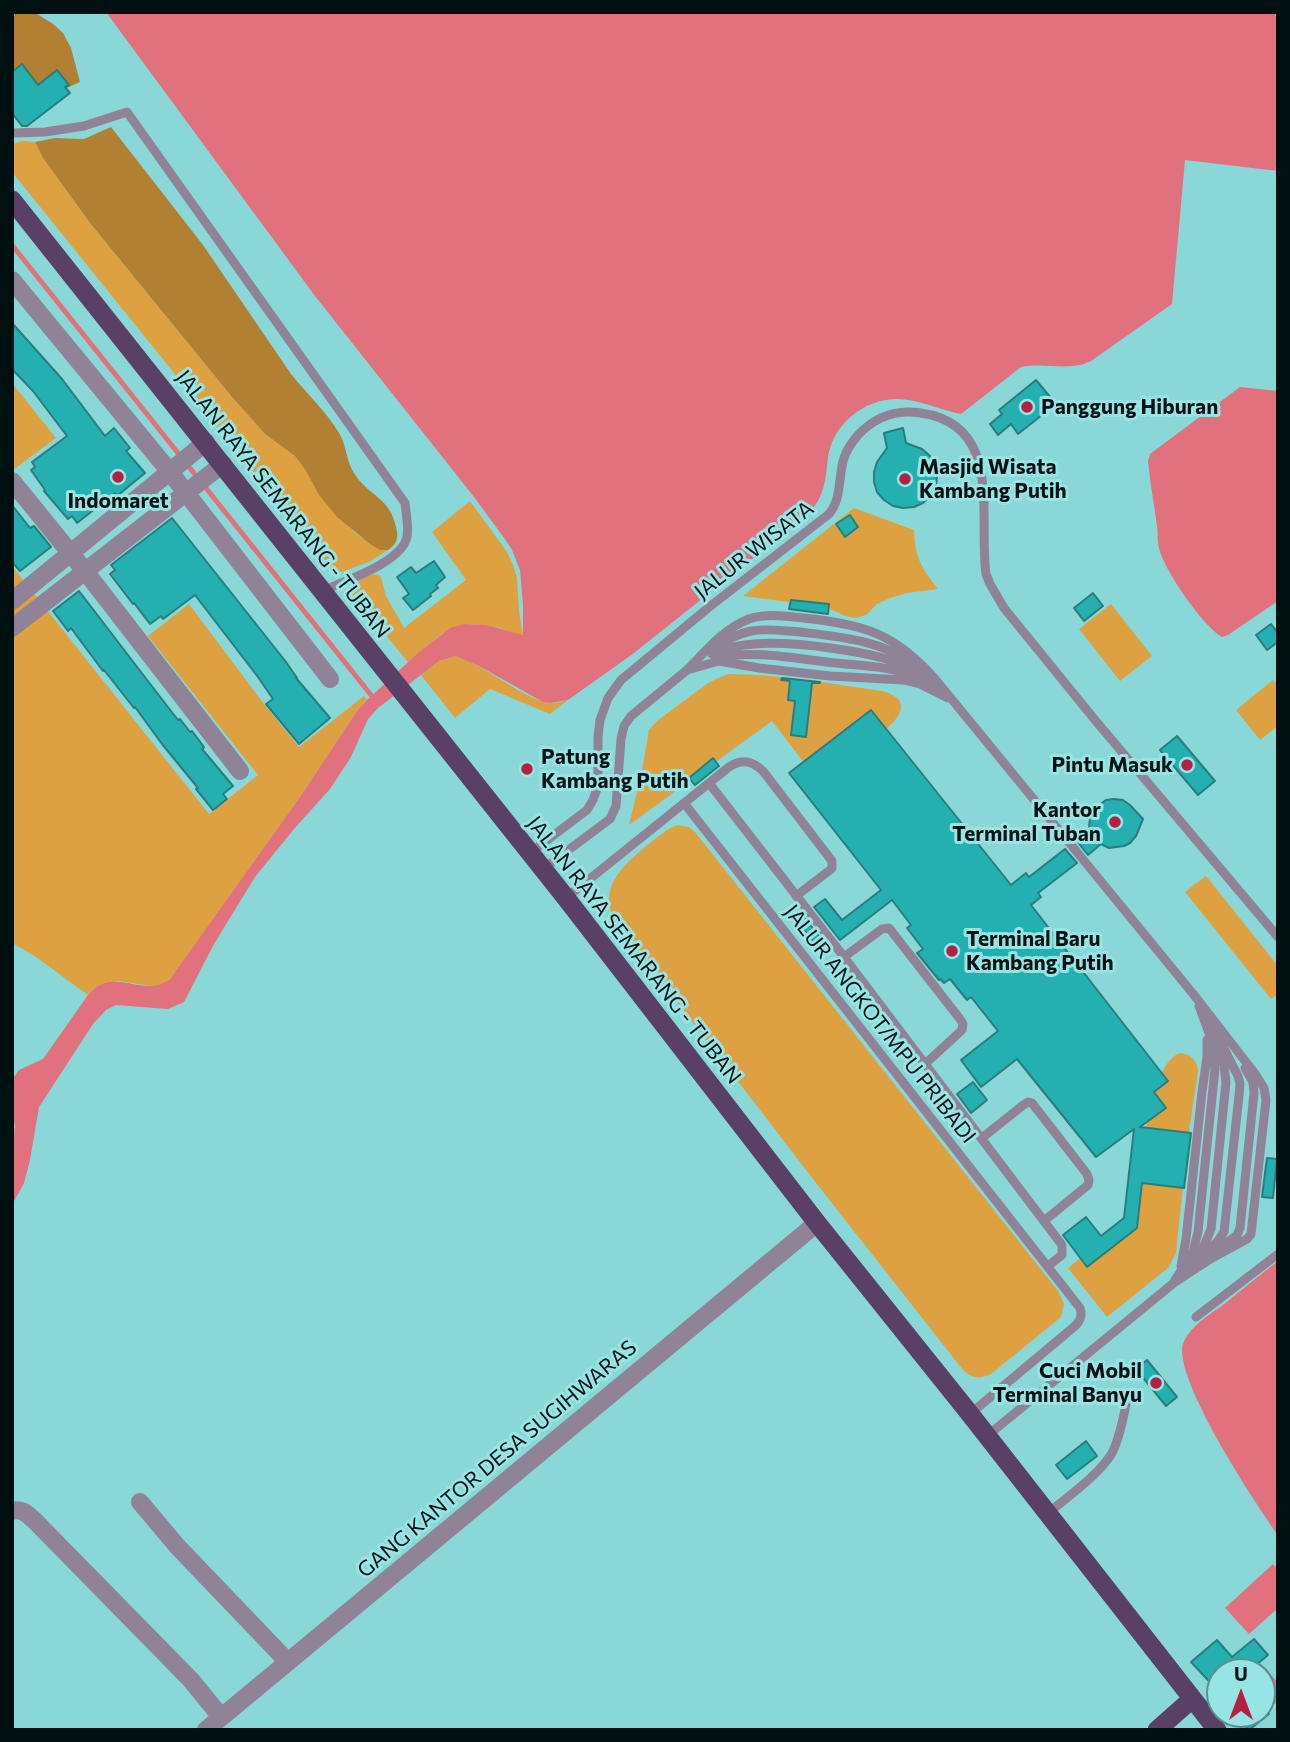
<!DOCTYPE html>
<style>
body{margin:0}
#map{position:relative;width:1290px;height:1742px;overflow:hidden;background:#89d7d7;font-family:Commissioner,sans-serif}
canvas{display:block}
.frame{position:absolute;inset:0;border:14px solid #001010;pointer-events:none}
.north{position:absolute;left:1206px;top:1658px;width:70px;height:70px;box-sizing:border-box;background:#96e5e4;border:2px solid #5a908f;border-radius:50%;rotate:0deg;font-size:19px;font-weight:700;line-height:28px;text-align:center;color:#001010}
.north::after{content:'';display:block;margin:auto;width:24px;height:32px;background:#b32041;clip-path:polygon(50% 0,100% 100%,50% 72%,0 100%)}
</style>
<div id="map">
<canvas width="1290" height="1742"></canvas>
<div class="frame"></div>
<div class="north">U</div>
</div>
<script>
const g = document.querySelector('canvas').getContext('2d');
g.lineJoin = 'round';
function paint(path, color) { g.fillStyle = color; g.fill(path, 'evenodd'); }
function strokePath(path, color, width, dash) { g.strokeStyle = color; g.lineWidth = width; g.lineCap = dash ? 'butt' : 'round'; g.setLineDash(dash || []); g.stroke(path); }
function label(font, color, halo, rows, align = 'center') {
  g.font = font + ' Commissioner,sans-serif'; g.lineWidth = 6; g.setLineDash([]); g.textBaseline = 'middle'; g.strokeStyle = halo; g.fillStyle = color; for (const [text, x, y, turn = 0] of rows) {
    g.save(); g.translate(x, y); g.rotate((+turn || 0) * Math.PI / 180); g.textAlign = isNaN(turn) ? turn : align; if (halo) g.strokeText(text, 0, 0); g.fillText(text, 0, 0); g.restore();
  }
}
paint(new Path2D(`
 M22,141L35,142L43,158L90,223L232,397L265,434L295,456L306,471L319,495L355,533L380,550H388L369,562L336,574L12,172V144Z
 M12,383L56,438L13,470L12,469Z
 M470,501L507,552L513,565L517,577L519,611L523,636L499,628L472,624L443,633L408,662L352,594C357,581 364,572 379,575L381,577L386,596L404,628L466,580L432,532Z
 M854,508L914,530C915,558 921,567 938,589L907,593L890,598L877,604L866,615L856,618L845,616L826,607L743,596Z
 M12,566L209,814L258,775L148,636L189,604L264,704L299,747L364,696L367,700L357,711L300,797L173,975L164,985L158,987L118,981L93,989L88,995L36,957L12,943Z
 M1111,604L1152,656L1120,681L1079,629Z
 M456,656C484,664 528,703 552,703C557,703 563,701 568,700L550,714L490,689L455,718L421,675L439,661Z
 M729,674C780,674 832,684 882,691C912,699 902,716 884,731L805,764L772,721L629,825L641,776L649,730L657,721L708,683L718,678Z
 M1273,680L1278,686V726L1260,740L1236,710Z
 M677,825L689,827L695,832L1058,1291L1064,1304L1061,1317L991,1374C980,1379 972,1379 963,1370L813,1179L637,950C629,938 614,924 610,909C603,880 631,859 650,843C659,836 667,829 677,825Z
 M1206,876L1278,966V994L1271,999L1185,892Z
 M1180,1053C1191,1054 1198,1061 1198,1072L1189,1131L1176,1253L1168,1268L1107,1317L1068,1268L1137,1213L1147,1118C1152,1099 1160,1061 1180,1053Z`), '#dea141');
paint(new Path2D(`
 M12,12H34L53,24L63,33L71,48L80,82L62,90L12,84Z
 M111,127L203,245L291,374C307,394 326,411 339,433C347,446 346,461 354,473C368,496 390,497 396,527C399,538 397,544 388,550H380L370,544L337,517L319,495L306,471L295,456L265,434L232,397L90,223L43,158L35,142L55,138L84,139Z`), '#b18033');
paint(new Path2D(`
 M106,12H1278V171L1185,160L1172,304L1091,361C1069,372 1045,362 1021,367L961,414C940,410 918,399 897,399C864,399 833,424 828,457C825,483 825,497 806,516L634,653L568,700L550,703L543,702L479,666L456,656L439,661L378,708L368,719L351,757L330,789L294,829L255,877L214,944L184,1002L168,1009L116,1005L106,1010L93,1024L39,1107L30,1160L24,1183L12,1205V1154L15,1126L12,1113V1080L19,1070L43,1059L88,995C113,964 145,1000 170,979L300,797L357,711L367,700L417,654L450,628L464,624L486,625L523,635V605L520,570L512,550L505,539L474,497L315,296Z
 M1240,387L1278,391V601L1228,635L1222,637C1203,626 1164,570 1159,548C1157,541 1158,533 1157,526C1154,504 1150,483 1148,461L1150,454Z
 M1278,1261V1535C1257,1506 1168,1372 1184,1341C1192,1325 1209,1315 1223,1305C1241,1290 1259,1276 1278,1261Z
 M1273,1564L1278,1569V1608L1249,1634L1225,1608Z
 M1263,1666L1278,1683V1701L1265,1712L1262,1709V1672H1255Z`), '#e1727d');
strokePath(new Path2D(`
 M12,245L375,700`), '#e1727d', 5);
const building = new Path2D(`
 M22,64L38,85L57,70L69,85L65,87L70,93L27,126H22L12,113V72Z
 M12,323L62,379L105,436L114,428L130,448L126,451L145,473L117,496L115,493L77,523L72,516L68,519L44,491L45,490L31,470L35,467L32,462L67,436L33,391L12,369Z
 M1036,380L1056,404L1018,434L1011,424L998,435L990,424L1002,414L999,410Z
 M903,428L906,443L922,449L930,456L935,465L937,476L936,486L931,495L923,503L914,507L903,508L893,506L884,500L877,492L874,482V472L877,462L887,448L884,433Z
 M12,505L30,528L34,526L51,547L20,571L12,562Z
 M850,515L858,527L845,537L836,524Z
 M172,518L286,662L297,678H296L330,718L299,744L266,704L273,699L258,677L195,595L163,619L161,616L150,624L134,603L133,604L110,574L115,570L111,565Z
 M434,561L445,577L436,585L438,588L430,594L431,596L413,610L403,598L409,594L397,577L411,567L416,573Z
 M79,591L144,676L178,720L180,719L190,732L192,731L204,747L202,749L233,786L223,794L227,799L213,810L196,789L198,788L162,744L135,707L134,708L104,670L103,671L71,628L68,631L53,611Z
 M1093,593L1103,606L1084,621L1074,608Z
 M791,600L829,604L828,614L789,609Z
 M1271,624L1278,633V642L1267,650L1256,635Z
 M782,678L820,682V683H812L806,737L791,735L795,701L788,700L790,681L781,680Z
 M871,710L1011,885L1026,873L1029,877L1065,849L1077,863L1038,893L1041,897L1031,905L1168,1081L1154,1092L1166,1108L1140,1127L1191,1133L1184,1188L1142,1183L1137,1228L1087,1267L1063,1235L1086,1217L1101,1236L1124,1218L1134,1129L1096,1157L1017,1059L981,1087L961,1060L998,1031L971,997L967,1000L950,979L944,983L940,979L939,980L917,953L923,949L907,928L911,925L892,900L840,940L814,907L825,899L842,920L881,890L789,773Z
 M1177,736L1215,781L1198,795L1160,750Z
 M713,758L719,766L695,785L689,778Z
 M1114,799L1123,800L1130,805L1143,819L1136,836L1130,843L1124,846L1109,848L1101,844L1088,855L1076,840L1089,829L1090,817L1099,805L1106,800Z
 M803,916L829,949L823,954L797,921Z
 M973,1082L987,1100L971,1113L957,1094Z
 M1267,1158L1277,1159L1273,1198L1262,1197Z
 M1147,1360L1177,1397L1166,1406L1136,1369Z
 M1086,1441L1097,1456L1067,1479L1056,1465Z
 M1254,1639L1268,1655L1248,1672H1220V1693L1191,1662L1217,1640L1232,1657Z
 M1235,1714H1269L1249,1730Z`);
paint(building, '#24b0b0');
strokePath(building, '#2a7d7d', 2);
strokePath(new Path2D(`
 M12,133L45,132L84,126L127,112L405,503C406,514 409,526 407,537C401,563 346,580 323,591
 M712,650C724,641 736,634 751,631C767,628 784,631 800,632C841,637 880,640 914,664
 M712,654C725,647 740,645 754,644C791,641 878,651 910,668C919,673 928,680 936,687
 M716,657C755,650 797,659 836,663C863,666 892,666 917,678
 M687,670C706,651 723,629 749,619C767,613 785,616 803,618C863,624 895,633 936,680L1194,995L1256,1075L1264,1088L1266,1100L1251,1234L1247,1239L1212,1258L1172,1284
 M709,783L844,957L1062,1245V1255L1048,1266
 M684,803L1080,1308C1083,1316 1080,1321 1075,1326L970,1414
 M530,853L587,810L593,800L598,786V737L600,720L608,698L621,680L708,608L829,514C842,499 838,476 844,458C847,449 852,442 858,435C875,417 896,409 921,413C1004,425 978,515 986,574L990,584L1004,608L1095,720L1278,937
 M543,869L610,819L616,806L621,739L624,726L631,716L687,670L719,661L759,668L830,676L904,680L920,684L948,698
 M566,898L729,767C742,758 752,761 763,771L832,861V868L830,870L796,896
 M844,957L882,929L889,928L960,1019L963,1024L962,1030L925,1064
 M982,1138L1022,1106L1028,1102L1032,1103L1087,1174L1089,1180L1088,1185L1044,1221
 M1217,1250L1237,1235L1240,1228L1254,1093L1253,1082L1245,1068
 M1195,1258L1204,1246L1211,1229L1226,1082L1224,1065L1216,1041
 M1181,1266L1186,1239L1202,1092L1207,1057V1040
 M1190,1268L1218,1241L1224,1232L1239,1096L1240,1084L1238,1076L1213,1027
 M1175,1280L1193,1252L1198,1232L1215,1069L1212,1041L1199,1006
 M1196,1317L1278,1254
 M987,1436L1175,1282
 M1047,1514C1066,1498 1100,1474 1112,1453C1120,1438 1123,1418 1127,1400`), '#918397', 9);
strokePath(new Path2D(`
 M12,280L170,472L330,679
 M12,481L85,571L240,771
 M12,601L206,442
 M12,628L223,464
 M140,1502L177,1546L288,1662
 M12,1511C22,1508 27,1514 34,1520L191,1680L221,1717
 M206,1730L817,1223`), '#918397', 18);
strokePath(new Path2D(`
 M12,200L566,898L817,1223L970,1414L1217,1730
 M1157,1730L1192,1699`), '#5a4066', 19);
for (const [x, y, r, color] of [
 [1027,407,7,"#b32041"],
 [118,477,7,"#b32041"],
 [905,479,7,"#b32041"],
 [1187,765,7,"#b32041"],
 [527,769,7,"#b32041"],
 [1115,822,7,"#b32041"],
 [952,951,7,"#b32041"],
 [1156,1383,7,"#b32041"]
]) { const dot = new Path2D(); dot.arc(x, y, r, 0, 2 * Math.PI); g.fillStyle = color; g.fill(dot); strokePath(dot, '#96e5e4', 2.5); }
label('bold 21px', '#001010', '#96e5e4', [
 ["Panggung Hiburan",1041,407],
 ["Masjid Wisata",919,467],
 ["Kambang Putih",919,491],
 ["Indomaret",118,501,"center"],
 ["Patung",541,757],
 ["Kambang Putih",541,781],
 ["Pintu Masuk",1173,765,"right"],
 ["Kantor",1101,810,"right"],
 ["Terminal Tuban",1101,834,"right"],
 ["Terminal Baru",966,939],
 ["Kambang Putih",966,963],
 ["Cuci Mobil",1142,1371,"right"],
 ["Terminal Banyu",1142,1395,"right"]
], 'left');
label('21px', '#001010', '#96e5e4', [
 ["JALAN RAYA SEMARANG - TUBAN",283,504,52],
 ["JALUR WISATA",754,550,-38],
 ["JALAN RAYA SEMARANG - TUBAN",634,950,52],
 ["JALUR ANGKOT/MPU PRIBADI",880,1024,52],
 ["GANG KANTOR DESA SUGIHWARAS",497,1459,-40]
]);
</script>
